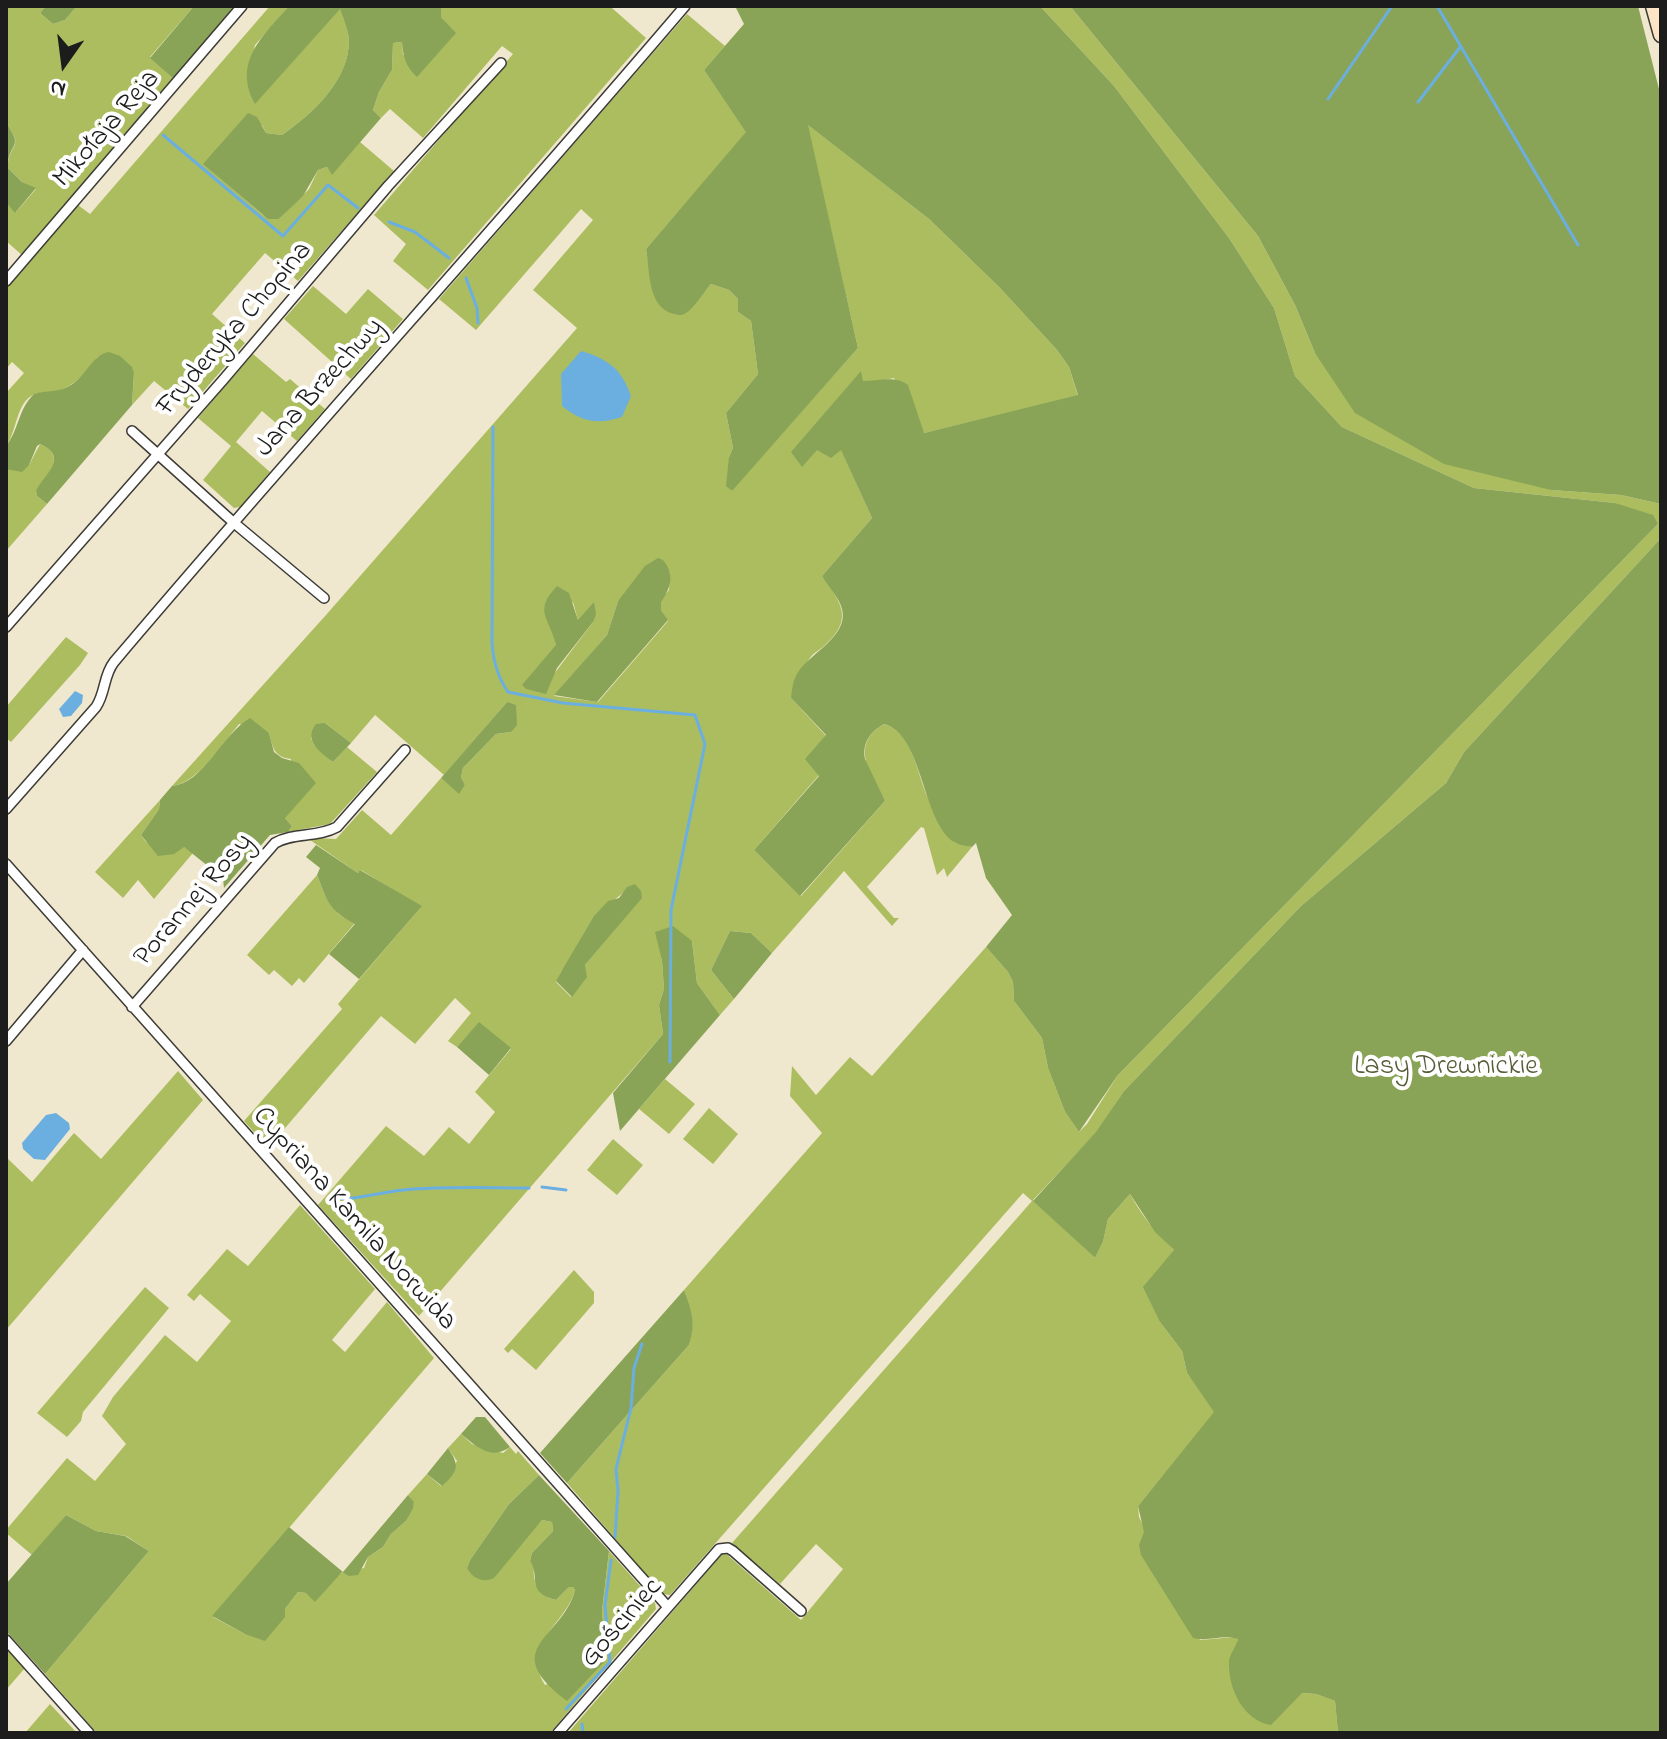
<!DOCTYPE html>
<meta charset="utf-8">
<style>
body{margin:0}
#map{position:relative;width:1667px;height:1739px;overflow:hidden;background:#f0e8ce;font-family:"Indie Flower",sans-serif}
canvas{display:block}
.frame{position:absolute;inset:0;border:8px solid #1c1c1c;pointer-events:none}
.north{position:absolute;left:24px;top:24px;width:80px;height:80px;-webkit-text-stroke:6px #fff;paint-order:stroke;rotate:194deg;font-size:22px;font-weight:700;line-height:32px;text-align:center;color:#1c1c1c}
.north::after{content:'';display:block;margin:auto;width:28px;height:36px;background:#1c1c1c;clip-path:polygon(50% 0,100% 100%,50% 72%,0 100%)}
</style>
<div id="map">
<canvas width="1667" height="1739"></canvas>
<div class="frame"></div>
<div class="north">N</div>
</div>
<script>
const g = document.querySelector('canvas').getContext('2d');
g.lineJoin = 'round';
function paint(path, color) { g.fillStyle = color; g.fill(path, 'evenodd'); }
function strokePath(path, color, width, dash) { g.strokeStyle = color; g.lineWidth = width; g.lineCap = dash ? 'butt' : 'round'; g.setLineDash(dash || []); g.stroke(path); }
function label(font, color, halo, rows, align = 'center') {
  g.font = font + ' "Indie Flower",sans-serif'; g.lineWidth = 8; g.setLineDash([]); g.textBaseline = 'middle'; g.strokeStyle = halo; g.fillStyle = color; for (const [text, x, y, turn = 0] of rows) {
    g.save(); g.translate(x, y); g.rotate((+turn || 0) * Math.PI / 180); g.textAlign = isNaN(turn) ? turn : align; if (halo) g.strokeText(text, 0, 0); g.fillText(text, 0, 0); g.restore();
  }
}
paint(new Path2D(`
 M6,6H46L40,13L53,24L65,20L77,6H194L150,57L175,80L23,256L6,241V202L16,212L36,189L22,182L7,167C11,141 24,148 6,123Z
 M270,6H289L255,45L247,82L340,8C343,17 348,29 349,39C350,80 312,114 282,135L266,133L262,125L204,164L263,215L279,219L309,189L318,170L327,167L332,174L360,142L394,171L298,281L265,253L212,314L245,343L188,409L154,381L132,405L134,374L98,357C85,373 73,389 52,392C46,393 38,392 33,395C16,403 17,432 6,446V393L24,373L12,362L6,369V286L78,205L90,214Z
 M441,6H613L612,8L646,38L428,290L393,261L406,244L374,215L513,54L502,46L423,138L390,109L381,118L373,110L379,92L392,70L393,43L402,42L403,55L455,33L441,17Z
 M1040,6H1070L1258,236L1295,305L1315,353L1551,490L1621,495L1661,504V538L1464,752L1446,783L1301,906L1124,1091L1096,1133L1033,1200L1095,1258L1103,1242L1108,1219L1130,1194C1142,1216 1156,1233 1174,1250L1160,1322L1182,1351L1187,1373L1215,1412L1138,1506L1139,1517L1200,1640L1235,1637L1238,1639L1236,1648L1302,1693L1316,1694L1335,1701L1338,1733H568L724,1552L801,1620L843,1569L816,1544L780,1584L732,1543L1032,1201L1023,1193L670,1595L663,1594L567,1483L689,1345C695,1323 692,1311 684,1290L822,1133L790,1096L792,1066L816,1095L850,1057L872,1076L986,947L1008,972L1013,982L1014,1001L1042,1038L1048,1068L1065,1112L1079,1132L1087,1124L1118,1075L1658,524L1615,503L1474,488L1342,427L1295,376L1274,308L1229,238L1114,86Z
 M687,14L725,46L704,70L747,132L646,249L649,267L687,312L711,284L729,290L738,299V312L751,321L758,374L726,413L733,448L729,457L731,491L858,348L807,124L929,219L1000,288L1057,350L1069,367L1078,396L924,433L894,378L880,381H862L861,373L817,449H841L872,518L822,576C842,604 854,619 824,646C820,650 813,653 810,658C801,669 797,686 791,698L826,736L819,775L754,850L801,896L885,801C870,774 849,744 884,724C913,732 917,775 928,798C935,814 946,828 954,842L972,847L947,877L944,868L937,875L924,828L921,827L867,887L894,918H899L892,926L844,871L772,953L751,933L730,931L711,970L734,999L720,1015L697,983L692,941L656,932L662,961L664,989L659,1005L663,1034L419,1316L318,1205L386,1126L424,1156L449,1127L469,1144L495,1112L475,1092L511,1049L479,1023L457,1047L448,1041L471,1013L455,998L415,1044L381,1016L268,1148L244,1121L342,1009L338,1004L421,907L361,870L358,873L310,840L316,838L336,839L362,810L391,835L441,778L459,793L465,785L461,777L463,768L496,734L511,732L507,702L444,775L375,715L351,743L325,723L311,738L314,745L333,762L347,747L377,772L330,824L288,832L292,826L285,818L291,759C274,757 273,748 269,733L239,724C224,742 197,784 172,786L326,615L577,328L533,290L593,220L581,209L476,330L439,299ZM670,572L669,590L660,601L661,610L668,621L598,702L554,696L607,635L618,601ZM573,602L578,620L593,622L551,678L556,645L553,631ZM628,887L641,898L585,965L571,997L556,982L561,972C575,955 582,934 595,916C605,902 619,900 628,887Z
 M313,286L346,314L368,289L403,319L351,379L284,319Z
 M253,354L286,382L290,379L325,409L297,441L262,411L236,442L270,472L240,507L234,508L203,480L231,446L198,418Z
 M40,444C68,455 47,476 36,491L37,496L47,504L6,551V469L29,465Z
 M66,637L88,653L80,665L11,742L6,738V707Z
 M160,800L159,809L141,835L146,842L184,847L193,853L154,899L138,880L123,898L95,872Z
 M317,875C327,900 329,912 355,923L304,983L299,978L292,986L274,970L269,975L247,955Z
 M178,1071L203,1100L6,1330V1157L32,1182L74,1133L101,1159Z
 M665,1079L695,1104L669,1134L639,1109Z
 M709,1108L738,1134L713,1164L683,1139Z
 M613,1139L643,1165L617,1195L587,1170Z
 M300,1205L375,1289L332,1340L345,1352L387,1302L434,1358L213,1617L245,1634L285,1609L298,1592L306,1593L343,1572L364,1568L368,1557L383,1547L391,1534L406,1521L414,1503L408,1495L427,1474L441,1486L457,1461L448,1448L461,1434L472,1444L503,1453L510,1447L516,1454L518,1451L539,1475L509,1504L470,1560L467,1568L534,1528L542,1520L552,1522L553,1531L532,1553L530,1561L534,1567C532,1583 540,1597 556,1600L569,1587H573L575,1590C566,1625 520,1642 545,1685L606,1660L602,1611L609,1551L655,1603L656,1609L550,1733H97L45,1674L149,1551L126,1536L96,1531L66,1515L32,1555L6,1533V1530L67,1458L95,1481L126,1444L102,1416L113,1397L165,1335L197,1362L231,1321L200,1294L194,1301L187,1295L227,1249L248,1266Z
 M574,1270L594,1292V1303L536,1370L512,1349L508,1353L504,1349Z
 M145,1287L169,1308L83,1412L81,1421L67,1437L37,1413Z
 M6,1646L25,1668L6,1690Z
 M50,1704L77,1733H25Z`), '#acbd60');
paint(new Path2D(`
 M46,6H77L65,20L53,24L40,13Z
 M194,6H238L175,80L150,58Z
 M289,6H441V17L456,33L417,77C406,67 403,57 402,42L393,43L392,70L379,92L373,110L381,118L332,175L327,167L318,170L303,196L279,219H268L203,164L248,113L257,117L266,133L282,135C312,114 350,80 349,39C348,30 343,17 340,9L255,104C232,62 263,36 289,6Z
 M735,6H1040L1114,86L1229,238L1274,308L1295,376L1342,427L1474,488L1615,503L1653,515L1658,524L1118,1075L1079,1132L1065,1112L1048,1068L1042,1038L1014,1001L1013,982L1008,972L986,947L1012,915L986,878L976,843L972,847C967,846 959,845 954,842C922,822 923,734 884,724C870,732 862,743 865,759L885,801L800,896L754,850L819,776L805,759L826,735L791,698C792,690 793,680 797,674C809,653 849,637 842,609C839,597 828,587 822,576L872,518L841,450L831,458L817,450L802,467L791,452L861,371L863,381C878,381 896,375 908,385L924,433L1078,395L1069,367L1057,350L1000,288L929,219L808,125L858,348L732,491L726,486L729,457L733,448L726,413L758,374L751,321L738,312V299L729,290L711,284C703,293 695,307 686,313C681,316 679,315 674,314C647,308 650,270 646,249L746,132L704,70L744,24Z
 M1070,6H1638L1661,97V504L1621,495L1551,490L1444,464L1355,413L1315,353L1295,305L1258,236Z
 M6,123C24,148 10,141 7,167L22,182L36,188L15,213L6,202Z
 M109,352L120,356L132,367L134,373L132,405L47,504L37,496L36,491C44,475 70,457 40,444L37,446L29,465L22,472L6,469V446C19,430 18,409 34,394C46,390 59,393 71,385C85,377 93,354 109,352Z
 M1661,538V1733H1338L1335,1701L1316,1694L1302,1693L1271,1725C1244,1721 1228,1689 1229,1662C1229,1655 1236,1647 1238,1639C1224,1634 1208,1642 1193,1638L1141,1555L1139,1545L1144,1532L1138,1506L1214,1412L1187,1373L1182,1351L1160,1322L1143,1287L1174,1250L1155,1232L1130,1194L1108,1219L1103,1242L1095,1258L1033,1201L1096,1132L1124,1091L1301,906L1446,783L1464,752Z
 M658,558L663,560C675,574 671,588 661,602V610L668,620L597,702L554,695L607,635L618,601L645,566Z
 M557,586L569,593L578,620L594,602L596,614L593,622L557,668L546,694L526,689L522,685L556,645C549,616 533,612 557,586Z
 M507,702L516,705L517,725L511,732L496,734L463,768L461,777L465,785L459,794L441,778Z
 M250,718L269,733L274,752L282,758L299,763L316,783L285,818L292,826L288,832L270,835L224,888L223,878L184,847L174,854L158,856L141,835L159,809L160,800L172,786C203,784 223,733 250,718Z
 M325,723L351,743L333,762C320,752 303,741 316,724Z
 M316,845L358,873L360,870L422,906L359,979L329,954L355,924C327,909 328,902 317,875L320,868L306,857Z
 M635,884L641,891L642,898L585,965L587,977L572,997L556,981L561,972L594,916L608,901L619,898L627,887Z
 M673,926L692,941L697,983L720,1015L620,1131L613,1093L663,1034L659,1005L664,989L662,961L655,932Z
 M730,931L751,933L772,953L734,999L711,970Z
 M479,1022L511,1048L489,1075L457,1047Z
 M684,1290C692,1310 696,1324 689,1345L567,1483L540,1453Z
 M476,1417H485L510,1447C491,1461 476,1446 461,1434Z
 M448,1448C461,1467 457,1472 442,1486L427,1474Z
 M539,1475L609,1551L602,1611L606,1660L567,1701C496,1647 563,1639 575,1590L573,1587H569L556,1600C525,1592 541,1577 530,1561L532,1553L553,1531L552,1522L542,1520L494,1578C483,1583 473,1579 467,1568L470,1560L509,1504Z
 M408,1495L414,1502L413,1508L406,1521L391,1534L383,1547L368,1557L358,1575L349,1576L342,1572L315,1602L306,1593L298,1592L285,1609V1617L265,1641L245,1634L212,1616L289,1527L343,1572Z
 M66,1515L96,1531L125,1536L149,1551L45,1674L6,1631V1584Z`), '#89a456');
paint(new Path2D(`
 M581,351C608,359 622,369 631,396L622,417C597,425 582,422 562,406L561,374Z
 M75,691L83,695L82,703L71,716L63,717L59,709Z
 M56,1113L69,1123L70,1129L45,1160L34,1159L23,1149L22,1143L46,1115Z`), '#6bafe0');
strokePath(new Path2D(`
 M1437,6L1578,245
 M1328,99L1392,6
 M1418,102L1461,46
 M163,135L283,236L328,185L358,208
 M389,222L415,232L449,258
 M466,278L477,308L478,323
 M493,427L492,642C493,661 497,676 508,692L563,703L695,715L705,744L671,910L670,1062
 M542,1187L566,1190
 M330,1198C356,1201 378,1192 404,1190C445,1186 487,1188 529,1188
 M615,1537L618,1491L616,1469L631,1408L634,1368L642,1344
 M566,1709L610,1662L605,1605L611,1560
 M582,1724L583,1733`), '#6bafe0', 3);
const street = new Path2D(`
 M6,281L242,6
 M132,431L233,522L324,598
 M6,627L223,380L388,186L501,63
 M6,809L96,707C106,692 103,676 114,662C301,441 497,227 685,6
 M6,864L667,1606
 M132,1007L275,843C294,832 317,838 337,827L405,750
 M6,1041L83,950
 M6,1640L89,1733
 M558,1733L719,1549L728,1548L733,1551L801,1611`);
const secondary = new Path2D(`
 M1653,6L1661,35`);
strokePath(street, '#3c3b37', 12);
strokePath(secondary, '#3c3b37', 17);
strokePath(street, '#fff', 9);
strokePath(secondary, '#fce5c4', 14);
label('28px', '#1c1c1c', '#fff', [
 ["Mikołaja Reja",108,130,-49],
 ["Fryderyka Chopina",236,330,-49],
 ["Jana Brzechwy",321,389,-48],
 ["Porannej Rosy",195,901,-49],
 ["Cypriana Kamila Norwida",353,1220,48],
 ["Gościniec",623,1624,-49]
]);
label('28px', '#565c37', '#fff', [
 ["Lasy Drewnickie",1446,1068]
]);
</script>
